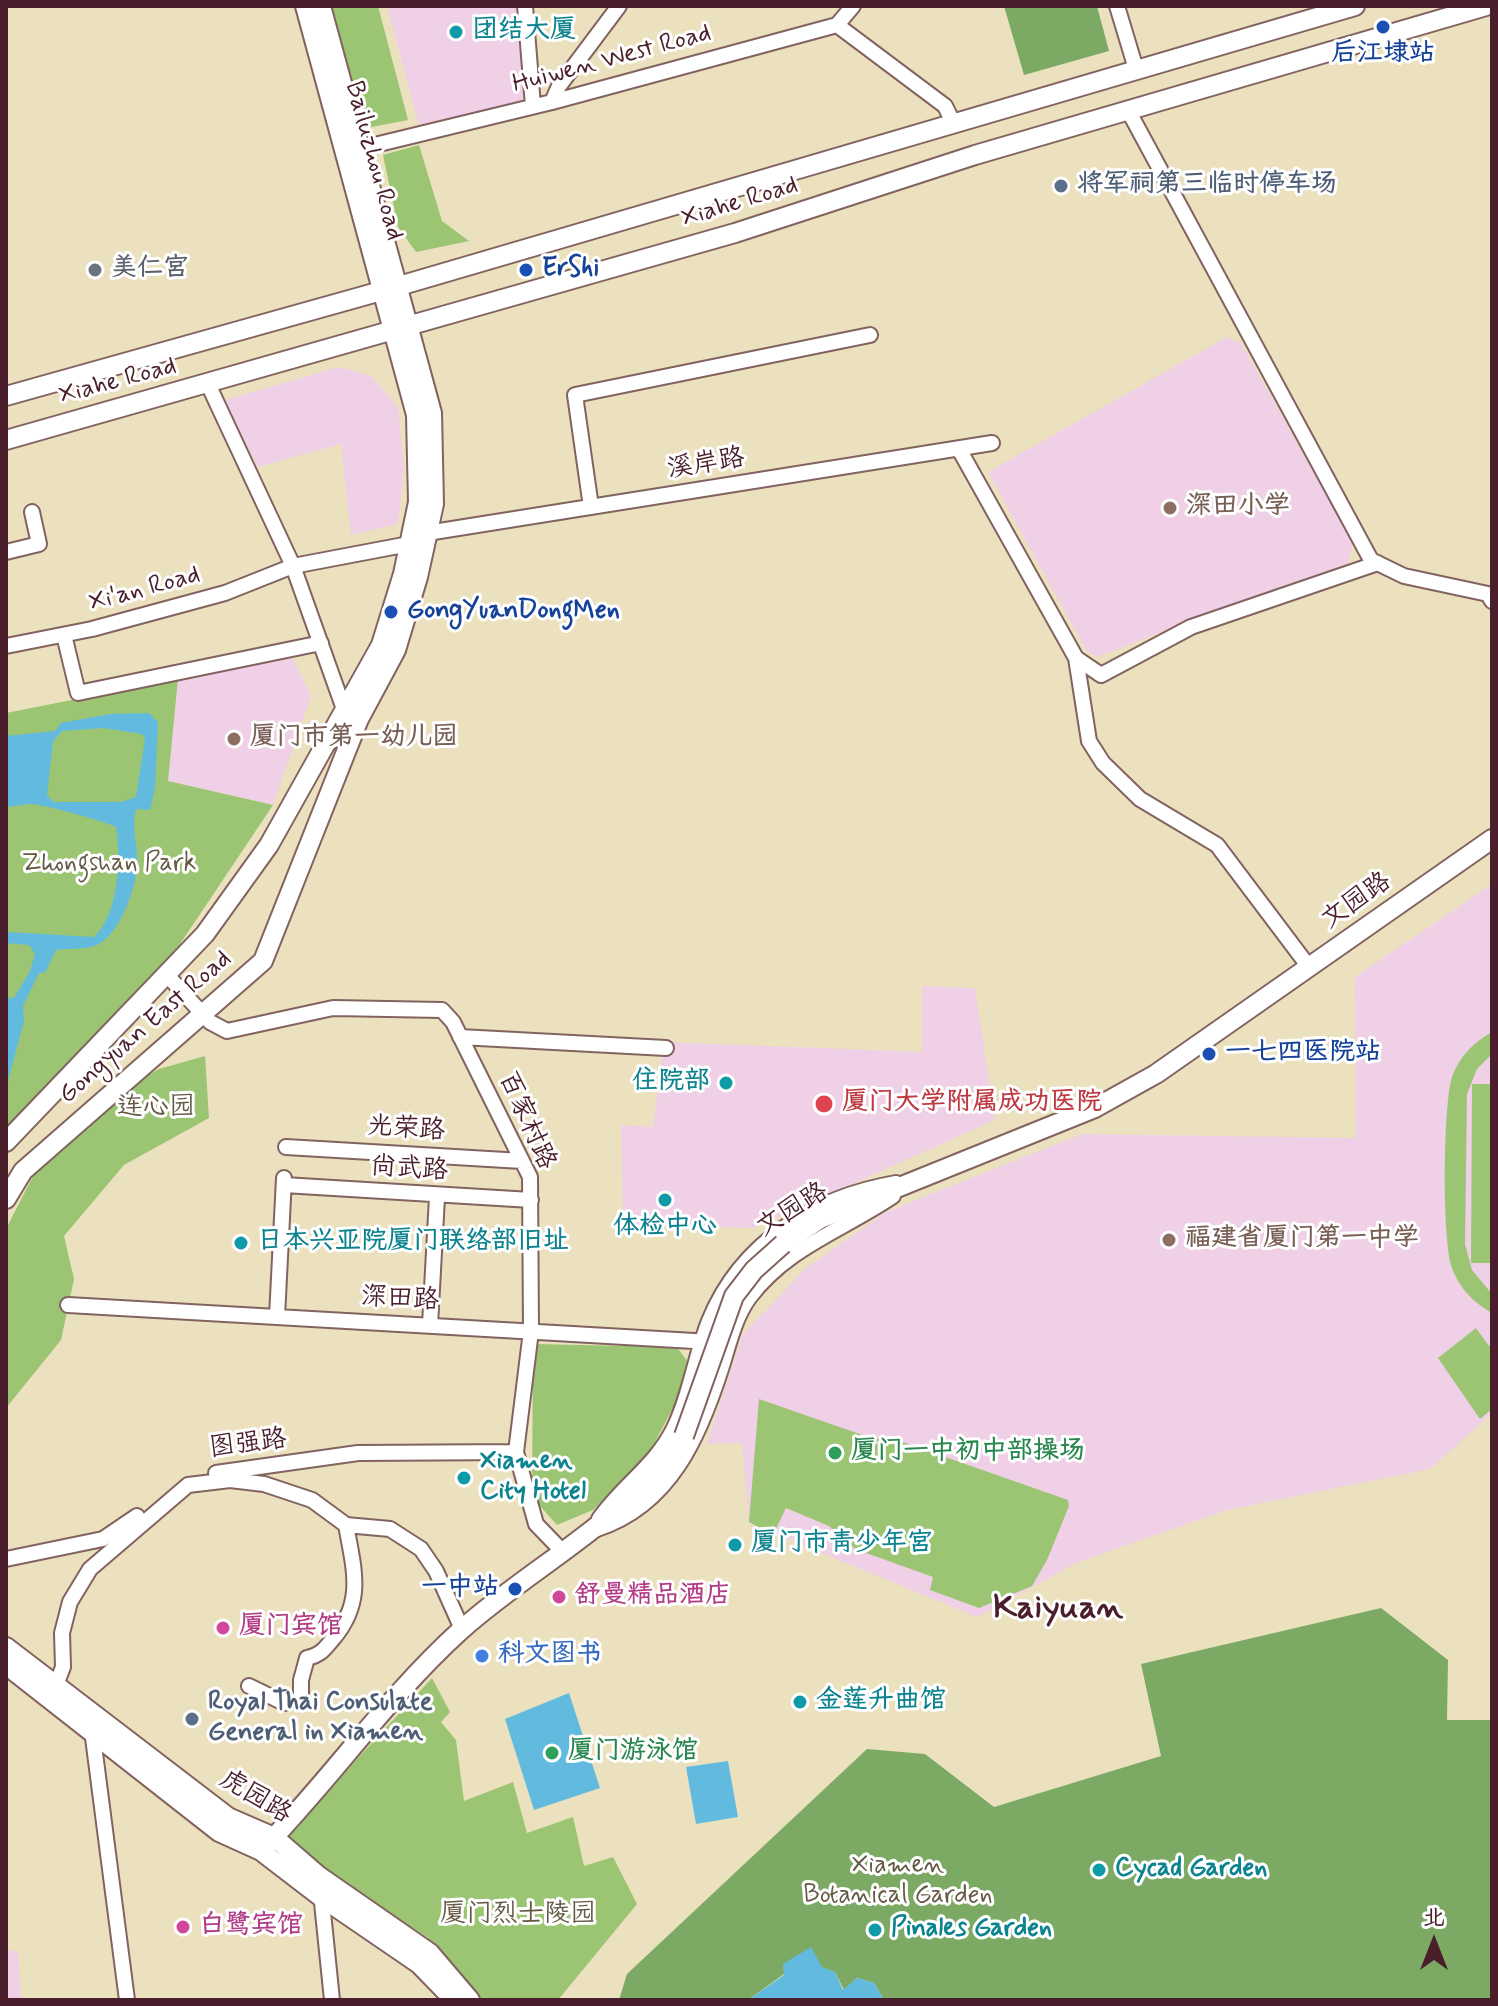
<!DOCTYPE html>
<meta charset="utf-8">
<style>
body{margin:0}
#map{position:relative;width:1498px;height:2006px;overflow:hidden;background:#ebe1bf;font-family:Mynerve,"LXGW WenKai TC",sans-serif}
canvas{display:block}
.frame{position:absolute;inset:0;border:8px solid #4a1f2b;pointer-events:none}
.north{position:absolute;left:1394px;top:1902px;width:80px;height:80px;-webkit-text-stroke:6px #fff;paint-order:stroke;rotate:0deg;font-size:22px;font-weight:700;line-height:32px;text-align:center;color:#4a1f2b}
.north::after{content:'';display:block;margin:auto;width:28px;height:36px;background:#4a1f2b;clip-path:polygon(50% 0,100% 100%,50% 72%,0 100%)}
</style>
<div id="map">
<canvas width="1498" height="2006"></canvas>
<div class="frame"></div>
<div class="north">北</div>
</div>
<script>
const g = document.querySelector('canvas').getContext('2d');
g.lineJoin = 'round';
function paint(path, color) { g.fillStyle = color; g.fill(path, 'evenodd'); }
function strokePath(path, color, width, dash) { g.strokeStyle = color; g.lineWidth = width; g.lineCap = dash ? 'butt' : 'round'; g.setLineDash(dash || []); g.stroke(path); }
function label(font, color, halo, rows, align = 'center') {
  g.font = font + ' Mynerve,"LXGW WenKai TC",sans-serif'; g.lineWidth = 6; g.setLineDash([]); g.textBaseline = 'middle'; g.strokeStyle = halo; g.fillStyle = color; for (const [text, x, y, turn = 0] of rows) {
    g.save(); g.translate(x, y); g.rotate((+turn || 0) * Math.PI / 180); g.textAlign = isNaN(turn) ? turn : align; if (halo) g.strokeText(text, 0, 0); g.fillText(text, 0, 0); g.restore();
  }
}
paint(new Path2D(`
 M387,6H516L526,101L419,125Z
 M1227,337L1241,343L1353,543L1348,564L1248,598L1098,657L1087,652L988,472Z
 M339,367L371,376L398,407L404,469L398,524L351,535L341,444L258,467L225,400Z
 M292,656L311,696L273,805L168,781L178,679Z
 M1492,884V1413L1430,1469L1227,1510L1078,1562L977,1617L749,1523L742,1443L707,1444L743,1334L806,1268L886,1212L1082,1134L1356,1138L1355,977Z
 M922,986L975,988L995,1120L754,1228L623,1224L621,1125L653,1127L664,1042L922,1052Z
 M6,1949L18,1952L21,2000H6Z`), '#efd0e6');
paint(new Path2D(`
 M328,6H378L408,120L361,129Z
 M419,145L442,221L469,241L416,252L398,227L383,155Z
 M178,679L168,781L273,805L176,950L6,1130V713Z
 M1492,1032V1054L1477,1069L1467,1094L1465,1244L1472,1270L1492,1294V1313C1474,1303 1459,1288 1452,1268C1442,1240 1443,1105 1452,1077C1459,1057 1474,1042 1492,1032Z
 M205,1056L209,1118L124,1165L64,1236L74,1279L61,1340L6,1408V1229L33,1176L103,1101L159,1069Z
 M1472,1084H1492V1263H1471Z
 M1476,1328L1489,1346L1492,1344V1409L1480,1419L1438,1358Z
 M533,1344L677,1347L687,1361L681,1392L650,1452L593,1510L557,1525L532,1497Z
 M759,1399L871,1438L894,1439L1068,1500L1069,1506L1047,1560L1032,1586L979,1608L930,1590L933,1577L855,1549L829,1526L786,1508L773,1535L749,1522Z
 M432,1678L450,1712L441,1722L456,1740L464,1801L513,1782L527,1833L573,1817L584,1866L613,1857L637,1904L558,2000H474L460,1974L427,1937L279,1843Z`), '#9bc572');
paint(new Path2D(`
 M1004,6H1097L1109,51L1024,75Z
 M1381,1608L1448,1660L1447,1720H1492V2000H884L874,1983L857,1978L844,1990L835,1972L784,1974L748,2000H619L627,1974L867,1749L925,1754L994,1807L1161,1756L1141,1664Z`), '#7caa64');
paint(new Path2D(`
 M149,713L158,722L155,788L150,810L136,809C131,826 137,842 137,859C139,883 119,939 94,946C83,950 68,948 56,950L45,973H39L23,1006L24,1021L6,1088V998H14L30,971L35,954L29,945L6,943V932L94,937C119,913 121,859 116,827C108,822 42,804 31,804C23,804 14,807 6,807V736L55,731L61,723L110,714ZM103,728L142,734L145,739L136,797L121,802H53L47,795L53,742L62,731Z
 M569,1693L600,1788L534,1810L505,1719Z
 M728,1761L738,1817L696,1824L686,1767Z
 M811,1947L822,1967L835,1972L843,1990L857,1978L874,1983L884,2000H748L784,1975L783,1964Z`), '#62bbdf');
const minor = new Path2D(`
 M525,6L533,106
 M1117,6L1136,69
 M837,25L853,6
 M552,102L559,86L619,6
 M1128,110L1371,560L1404,576L1488,594L1492,601
 M350,151L552,102L837,25L945,106L953,122
 M208,384L293,566L345,712
 M959,449L1076,658L1089,741L1103,763L1140,799L1217,845L1309,967
 M591,507L575,395L870,335
 M427,533L992,443
 M6,552L39,544L32,512
 M64,635L78,693L321,643
 M6,646L92,629L225,593L293,566L409,544
 M1076,658L1101,675L1191,627L1378,563
 M166,974L210,1022L227,1031L333,1008L442,1010L453,1022L530,1177L531,1331L516,1452L536,1524L562,1551
 M460,1037L666,1048
 M286,1147L522,1161
 M284,1185L531,1200
 M68,1305L729,1343
 M277,1317L284,1178
 M430,1325L437,1197
 M216,1473L358,1453L516,1452
 M599,1519C621,1487 655,1466 673,1430C690,1396 695,1356 709,1321C741,1242 815,1197 896,1183
 M597,1529C671,1505 700,1435 722,1366C729,1344 735,1317 749,1298C787,1247 843,1230 893,1196
 M6,1559L103,1539L137,1516
 M56,1685L63,1667L62,1633L70,1602L90,1569L188,1485L230,1480L264,1484L312,1500L346,1525L390,1529L421,1549L436,1571L462,1629
 M249,1686L284,1703L301,1699V1680L307,1658C320,1655 324,1650 332,1640C365,1602 354,1570 346,1525
 M92,1730L127,2000
 M321,1893L332,2000`);
const major = new Path2D(`
 M6,396L399,286L1355,6
 M6,440L735,233L975,155L1486,6
 M6,1142L205,934L269,845L381,645L403,574L418,502L416,415L305,6
 M6,1199L23,1171L263,961L359,719L396,650L418,577L434,504L432,413L321,6
 M783,1244L820,1219L1095,1108L1156,1074L1492,839
 M6,1647L228,1817L274,1837L319,1876L430,1953L470,2000
 M6,1665L219,1832L261,1851L321,1897L419,1964L454,2000
 M261,1851C330,1780 388,1696 461,1630C535,1564 628,1520 684,1436`);
strokePath(minor, '#82635f', 18);
strokePath(major, '#82635f', 22);
strokePath(minor, '#fff', 14);
strokePath(major, '#fff', 18);
const majorBridge = new Path2D(`
 M684,1436L734,1296L754,1270L783,1244`);
strokePath(majorBridge, '#82635f', 22, []);
strokePath(majorBridge, '#fff', 18);
for (const [x, y, r, color] of [
 [1383,27,8,"#1a4fb4"],
 [456,32,8,"#0f9aa8"],
 [1061,186,8,"#5c6f8a"],
 [95,270,8,"#6b7280"],
 [526,270,8,"#1a4fb4"],
 [1170,508,8,"#8d6e63"],
 [391,612,8,"#1a4fb4"],
 [234,739,8,"#8d6e63"],
 [1209,1054,8,"#1a4fb4"],
 [726,1083,8,"#0f9aa8"],
 [824,1104,10,"#e0444e"],
 [665,1200,8,"#0f9aa8"],
 [1169,1240,8,"#8d6e63"],
 [241,1243,8,"#0f9aa8"],
 [835,1453,8,"#2e9e5b"],
 [464,1478,8,"#0f9aa8"],
 [735,1545,8,"#0f9aa8"],
 [515,1589,8,"#1a4fb4"],
 [559,1597,8,"#d1479c"],
 [223,1628,8,"#d1479c"],
 [482,1656,8,"#3f7fe0"],
 [800,1702,8,"#0f9aa8"],
 [192,1719,8,"#5c6f8a"],
 [552,1753,8,"#2e9e5b"],
 [1099,1870,8,"#0f9aa8"],
 [183,1927,8,"#d1479c"],
 [875,1930,8,"#0f9aa8"]
]) { const dot = new Path2D(); dot.arc(x, y, r, 0, 2 * Math.PI); g.fillStyle = color; g.fill(dot); strokePath(dot, '#fff', 3); }
label('bold 26px', '#0d838f', '#fff', [
 ["团结大厦",472,32],
 ["住院部",710,1083,"right"],
 ["体检中心",665,1228,"center"],
 ["日本兴亚院厦门联络部旧址",257,1243],
 ["Xiamen",480,1463],
 ["City Hotel",480,1493],
 ["厦门市青少年宫",751,1545],
 ["金莲升曲馆",816,1702],
 ["Cycad Garden",1115,1870],
 ["Pinales Garden",891,1930]
], 'left');
label('bold 26px', '#164399', '#fff', [
 ["后江埭站",1383,55,"center"],
 ["ErShi",542,270],
 ["GongYuanDongMen",407,612],
 ["一七四医院站",1225,1054],
 ["一中站",499,1589,"right"]
], 'left');
label('26px', '#4a1f2b', '#fff', [
 ["Huiwen West Road",612,60,-15],
 ["Bailuzhou Road",373,161,75],
 ["Xiahe Road",740,203,-17],
 ["Xiahe Road",118,382,-15],
 ["溪岸路",706,465,-9],
 ["Xi'an Road",145,590,-15],
 ["文园路",1357,902,-35],
 ["Gongyuan East Road",146,1028,-41],
 ["百家村路",526,1121,66],
 ["光荣路",406,1130,4],
 ["尚武路",409,1170,4],
 ["文园路",793,1211,-32],
 ["深田路",400,1300,3],
 ["图强路",248,1445,-7],
 ["虎园路",255,1798,31]
]);
label('bold 26px', '#4e5e75', '#fff', [
 ["将军祠第三临时停车场",1077,186],
 ["Royal Thai Consulate",208,1704],
 ["General in Xiamen",208,1734]
], 'left');
label('bold 26px', '#5b616d', '#fff', [
 ["美仁宫",111,270]
], 'left');
label('bold 26px', '#785e54', '#fff', [
 ["深田小学",1186,508],
 ["厦门市第一幼儿园",250,739],
 ["福建省厦门第一中学",1185,1240]
], 'left');
label('26px', '#665944', '#fff', [
 ["Zhongshan Park",109,865],
 ["连心园",156,1109],
 ["Xiamen",898,1867],
 ["Botanical Garden",898,1897],
 ["厦门烈士陵园",518,1916]
]);
label('bold 26px', '#be3a42', '#fff', [
 ["厦门大学附属成功医院",842,1104]
], 'left');
label('bold 26px', '#27864d', '#fff', [
 ["厦门一中初中部操场",851,1453],
 ["厦门游泳馆",568,1753]
], 'left');
label('bold 26px', '#b23c85', '#fff', [
 ["舒曼精品酒店",575,1597],
 ["厦门宾馆",239,1628],
 ["白鹭宾馆",199,1927]
], 'left');
label('bold 26px', '#366cbe', '#fff', [
 ["科文图书",498,1656]
], 'left');
label('bold 34px', '#4a1f2b', '#fff', [
 ["Kaiyuan",1058,1610]
]);
</script>
